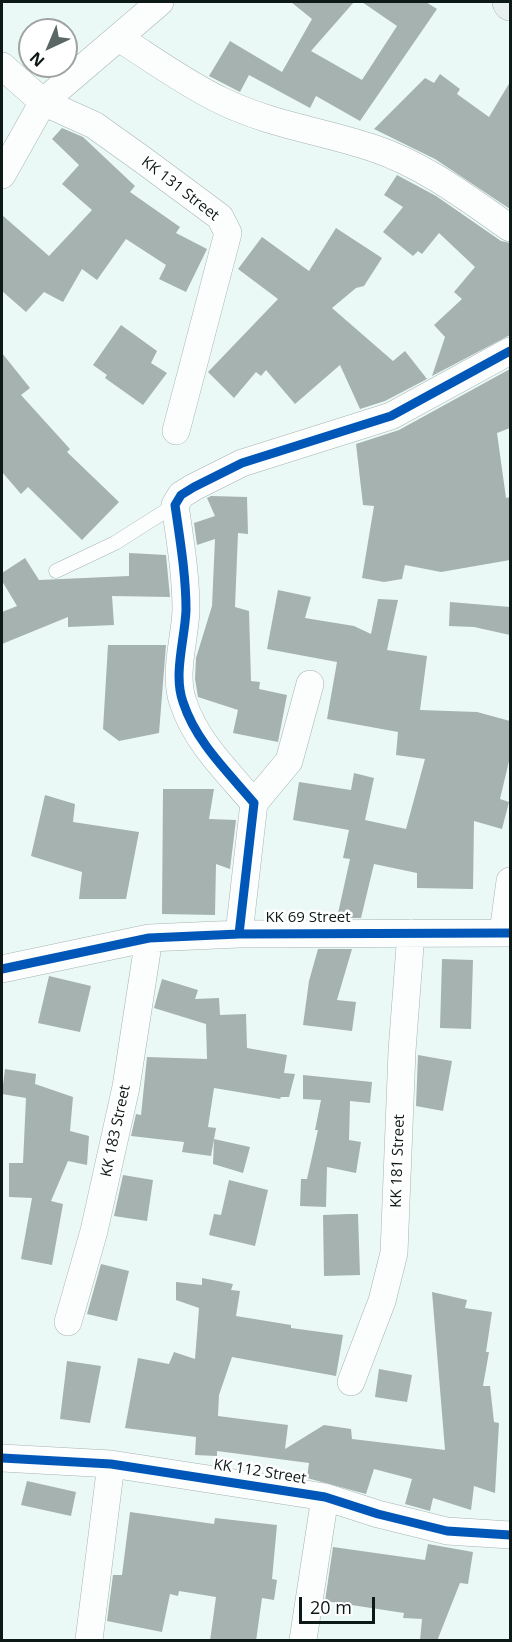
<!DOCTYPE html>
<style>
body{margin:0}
#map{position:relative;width:512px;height:1642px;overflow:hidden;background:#eaf9f6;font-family:"Open Sans",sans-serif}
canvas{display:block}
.frame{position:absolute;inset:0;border:3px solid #0d1917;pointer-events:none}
.north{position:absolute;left:18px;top:18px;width:60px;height:60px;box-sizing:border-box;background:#fff;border:2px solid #9ea3a2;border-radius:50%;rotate:224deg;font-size:16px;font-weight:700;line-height:24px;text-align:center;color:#0d1917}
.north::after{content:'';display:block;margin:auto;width:21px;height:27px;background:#5a6765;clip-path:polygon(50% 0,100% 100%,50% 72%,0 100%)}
.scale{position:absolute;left:299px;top:1597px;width:76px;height:27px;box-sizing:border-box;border:3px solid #0d1917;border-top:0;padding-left:8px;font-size:18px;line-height:21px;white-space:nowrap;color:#0d1917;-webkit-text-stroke:4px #fff;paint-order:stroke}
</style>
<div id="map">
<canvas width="512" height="1642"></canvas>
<div class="frame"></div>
<div class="north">N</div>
<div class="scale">20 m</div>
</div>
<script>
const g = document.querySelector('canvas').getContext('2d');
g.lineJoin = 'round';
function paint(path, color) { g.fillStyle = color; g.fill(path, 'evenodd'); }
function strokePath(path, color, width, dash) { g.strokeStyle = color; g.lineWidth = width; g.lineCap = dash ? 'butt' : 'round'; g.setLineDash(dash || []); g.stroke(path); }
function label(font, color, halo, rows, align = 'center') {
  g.font = font + ' "Open Sans",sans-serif'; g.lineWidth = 5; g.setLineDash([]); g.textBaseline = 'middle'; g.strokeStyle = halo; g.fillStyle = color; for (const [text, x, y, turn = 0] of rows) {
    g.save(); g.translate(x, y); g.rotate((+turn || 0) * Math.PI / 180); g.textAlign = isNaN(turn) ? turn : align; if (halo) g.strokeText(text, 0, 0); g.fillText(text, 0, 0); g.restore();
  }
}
paint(new Path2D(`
 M291,2H354L311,51L362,80L397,26L362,2H426L437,9L360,121L316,96L310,108L249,75L240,92L209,76L230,41L282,72L312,19Z
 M440,74L460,89L457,94L489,117L510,82V209L435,159L374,129L425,78L434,83Z
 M62,128L83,137L135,186L130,192L180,227L176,233L207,249L186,292L159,279L166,265L126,239L97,280L82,269L63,302L44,292L26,312L2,291V215L49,256L92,210L62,184L79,165L52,139Z
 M397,175L436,196L501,241L510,243V335L432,376L445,337L434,325L462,299L454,292L475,267L439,233L422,254L418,251L413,256L383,232L403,207L384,195Z
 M336,228L382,258L364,286L356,288L332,308L393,361L405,351L427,379L385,401L360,409L340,365L295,404L266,370L261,376L256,372L234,398L208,372L278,299L238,269L262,237L309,271Z
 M121,325L157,351L151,363L167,373L143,405L105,378L107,375L93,365Z
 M2,353L30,388L21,395L70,449L67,452L119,502L82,540L28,487L21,494L2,472Z
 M510,369V428L497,433L506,498L510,497V560L441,572L405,565L402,579L384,582L362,578L374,506L363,505L356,444L399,430Z
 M211,496L247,497L248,534L238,533L235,607L249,611L251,681L260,682L259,689L287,695L278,742L233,733L238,710L198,697L195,679L196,658L212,606L215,539L197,545L194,523L215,516L207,498Z
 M129,553L166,555L170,597L112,596L114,625L68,627V617L2,644V612L17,606L2,581V573L25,558L39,580L129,576Z
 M278,590L311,597L305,618L354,626L371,634L378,599L398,600L387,650L427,656L420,710L477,712L510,721V757L500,799L509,802L502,829L474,821L473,889L417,888V873L374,864L361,918H337L350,859L343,858L349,830L293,820L299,782L351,790L354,773L374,778L365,820L406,829L425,759L396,755L398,732L327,719L337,662L267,649Z
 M450,602L510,607V635L474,627L449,626Z
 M108,645H166L159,733L119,741L103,729Z
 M163,789H214L209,819L236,820L230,869L216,864L215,915L162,914Z
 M45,795L75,804L73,822L139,832L126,899H79L82,872L31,856Z
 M318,949H352L337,1000L356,1002L352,1031L303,1025L309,981Z
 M442,959L473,960L471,1029L440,1028Z
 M49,976L91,986L80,1032L38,1023Z
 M162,979L198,990L195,999L219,998L220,1015L246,1014L247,1048L287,1055L284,1073L295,1074L289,1097H281L280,1099L214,1088L208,1127L216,1128L211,1156L182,1152L184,1142L131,1136L136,1114L141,1115L147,1057L207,1059L206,1024L154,1008Z
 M418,1055L452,1061L443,1111L416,1106Z
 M5,1069L36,1074L35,1084L73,1097L70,1131L89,1136L87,1165L68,1161L51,1201L63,1204L52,1265L21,1259L32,1198L9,1197V1163H23L26,1098L2,1094Z
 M303,1075L372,1082L370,1103L350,1101L349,1140L361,1142L356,1173L327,1167L326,1207L300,1206L301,1179H307L318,1130H315L321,1100L303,1099Z
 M214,1139L250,1147L243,1173L213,1164Z
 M123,1175L153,1180L147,1221L114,1216Z
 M229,1180L268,1190L255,1246L209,1235L214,1214L221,1215Z
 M349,1214H358L360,1275L324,1276L323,1215Z
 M101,1264L129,1271L117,1321L87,1314Z
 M202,1278L233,1284L231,1290L240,1291L236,1316L291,1325V1328L343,1335L336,1376L232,1357L219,1395L218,1416L288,1425L285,1449L324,1425L351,1429L352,1439L445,1450L432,1292L467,1300L465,1308L492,1312L486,1352H489L483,1386H490L494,1422L499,1423L495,1493L474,1486L471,1510L433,1498L430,1511L405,1504L412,1479L374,1469L366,1494L307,1478L309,1463L217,1451V1456L195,1455L196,1437L125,1428L138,1358L169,1364L174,1352L195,1359L199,1308L176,1300V1282L202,1285Z
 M67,1361L101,1366L90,1423L60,1419Z
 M379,1369L412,1375L407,1402L375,1397Z
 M27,1481L76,1492L71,1516L21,1505Z
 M130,1512L214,1524L215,1518L277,1525L272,1579L277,1580L274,1600L262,1598L256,1641H210L216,1597L179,1591L178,1596L170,1594L162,1632L107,1621L113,1575H122Z
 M428,1544L473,1552L468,1584L460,1583L437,1641H420L422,1619L403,1618L404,1613L325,1601L333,1547L425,1560Z`), '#a5b2b0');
const lane = new Path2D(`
 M56,571L115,543L175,505`);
const street = new Path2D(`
 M119,38C152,59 185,83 220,100C268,124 322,131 373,148C424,165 467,198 510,228
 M2,66L43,102L94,125L143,160L220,217L228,233L176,431
 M2,175L43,102L160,2
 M254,803L289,761L310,684
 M503,933L510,881
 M239,934L254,803C227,771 196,742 183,702C173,674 185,639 186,610C186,575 180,540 175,505L181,495L194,487L242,463L391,416L510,351
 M2,969L149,938L239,934L510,933
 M68,1322L94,1231L126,1087L149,938
 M351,1382L382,1301L394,1253L402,1051L411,933
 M2,1458L111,1464L325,1497L378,1514L447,1531L510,1535
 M89,1640L111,1464
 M303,1640L325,1497`);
const secondary = new Path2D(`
 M509,2L510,4`);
strokePath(lane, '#a7b3b1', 15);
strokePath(street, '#a7b3b1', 28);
strokePath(secondary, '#a7b3b1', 34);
strokePath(lane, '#fcfefe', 14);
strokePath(street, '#fcfefe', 27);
strokePath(secondary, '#e7f0ee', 33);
strokePath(new Path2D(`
 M239,934L254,803C227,771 196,742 183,702C173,674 185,639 186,610C186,575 180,540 175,505L181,495L194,487L242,463L391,416L510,351
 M2,969L149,938L239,934L510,933
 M2,1458L111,1464L325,1497L378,1514L447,1531L510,1535`), '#0057b8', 9);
label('15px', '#0d1917', '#fff', [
 ["KK 131 Street",180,189,38],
 ["KK 69 Street",308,918],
 ["KK 183 Street",116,1131,-78],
 ["KK 181 Street",398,1161,-88],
 ["KK 112 Street",260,1472,9]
]);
</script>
